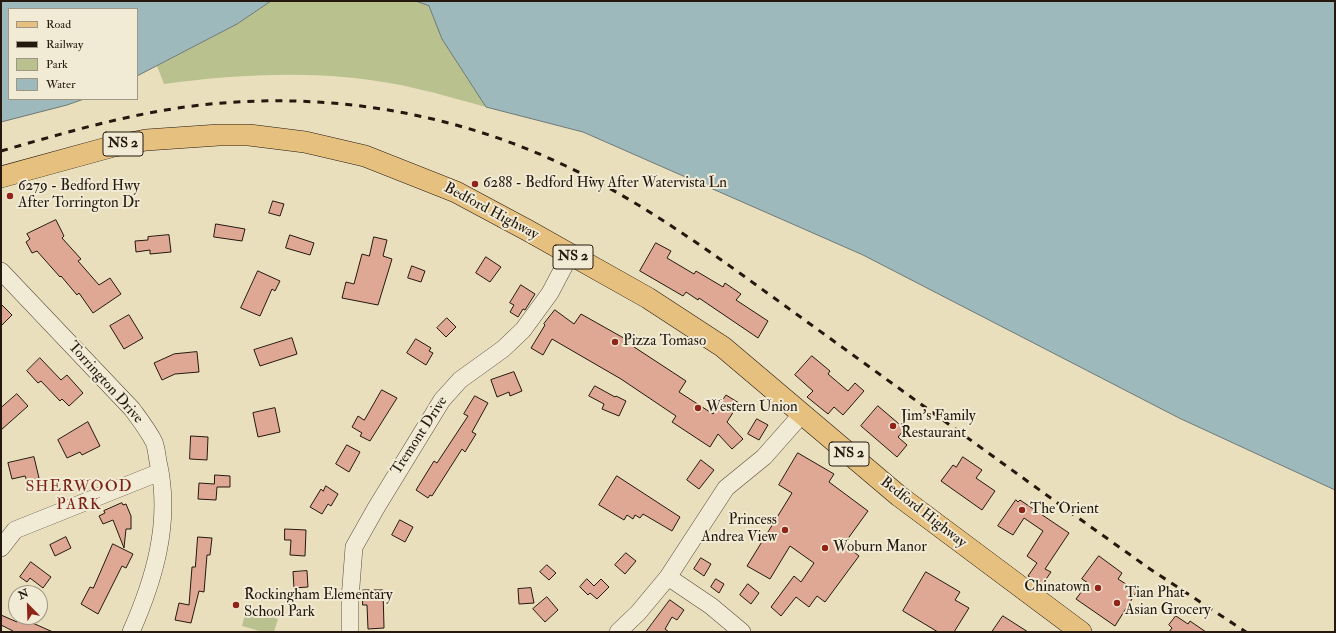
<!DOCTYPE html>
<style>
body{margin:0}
#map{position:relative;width:1336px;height:633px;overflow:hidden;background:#eadfbd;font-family:"IM FELL Double Pica",serif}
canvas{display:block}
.frame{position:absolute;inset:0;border:2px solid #24180f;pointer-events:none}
.legend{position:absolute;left:8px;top:8px;width:130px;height:92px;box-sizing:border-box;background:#f1ead4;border:1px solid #9f9685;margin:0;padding:5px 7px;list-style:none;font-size:12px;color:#24180f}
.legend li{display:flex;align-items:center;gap:8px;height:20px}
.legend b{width:20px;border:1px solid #9f9685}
.north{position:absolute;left:8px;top:585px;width:40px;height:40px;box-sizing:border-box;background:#f1ead4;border:1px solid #9f9685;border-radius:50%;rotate:337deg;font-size:11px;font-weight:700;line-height:16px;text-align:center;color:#24180f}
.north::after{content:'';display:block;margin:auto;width:14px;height:18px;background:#8f2418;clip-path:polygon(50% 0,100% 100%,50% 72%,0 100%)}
</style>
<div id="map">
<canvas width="1336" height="633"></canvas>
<div class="frame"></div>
<ul class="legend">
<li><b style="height:5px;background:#e5c07e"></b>Road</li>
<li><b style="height:5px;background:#24180f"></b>Railway</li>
<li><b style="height:11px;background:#b9c18f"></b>Park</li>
<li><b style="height:11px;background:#9eb9bc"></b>Water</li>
</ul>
<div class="north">N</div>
</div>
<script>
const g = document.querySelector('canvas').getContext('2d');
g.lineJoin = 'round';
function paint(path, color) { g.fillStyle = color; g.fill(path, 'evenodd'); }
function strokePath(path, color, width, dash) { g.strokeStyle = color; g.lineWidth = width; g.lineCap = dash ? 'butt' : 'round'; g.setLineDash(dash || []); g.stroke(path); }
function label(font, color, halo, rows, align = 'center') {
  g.font = font + ' "IM FELL Double Pica",serif'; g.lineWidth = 4; g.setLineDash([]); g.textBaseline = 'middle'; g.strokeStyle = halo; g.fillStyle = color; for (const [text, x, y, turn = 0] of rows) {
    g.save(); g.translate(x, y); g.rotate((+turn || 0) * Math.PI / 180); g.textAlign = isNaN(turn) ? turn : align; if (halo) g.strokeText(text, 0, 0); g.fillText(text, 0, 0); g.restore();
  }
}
paint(new Path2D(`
 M271,1H416L429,6L442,39L486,107C463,101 441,94 418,89C335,69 248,73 164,84L157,66L237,24Z
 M246,610L278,619L274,632H263L242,626Z`), '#b9c18f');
const water = new Path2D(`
 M1,1H271L237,24L137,76V9H9V99H84L67,105L1,122Z
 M416,1H1335V490L1179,418L863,255L583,132L486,107L442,39L429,6Z`);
paint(water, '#9eb9bc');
strokePath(water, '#6d7977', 1);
const building = new Path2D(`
 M273,201L284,204L280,216L269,213Z
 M56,220L64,236L62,238L81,259L78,261L99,285L110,278L121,294L93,313L79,293L77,295L61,276L60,277L37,251L32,253L26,242L30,239L27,234Z
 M216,224L245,229L242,241L214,237Z
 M169,235L171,252L150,254V250L136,252L135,241L148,240V237Z
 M290,235L314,243L310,255L286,248Z
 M374,237L387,240L383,256L392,259L378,305L342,298L346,282L354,284L362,254L369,256Z
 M656,243L671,251L667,258L694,274L696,271L723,287L725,283L741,294L736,300L768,321L758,338L699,298L698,300L686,292L683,296L640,271Z
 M486,257L501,267L490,282L476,273Z
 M412,266L425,271L421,282L408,278Z
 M258,271L280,281L275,291L272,289L260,316L241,308Z
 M521,285L535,294L525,310L523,309L518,317L510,312L514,305L510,303Z
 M1,304L12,315L1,326Z
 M555,310L574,324L581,314L629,341L628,343L686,381L679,392L713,414L726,395L739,403L727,422L743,439L732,449L718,434L710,447L672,422L676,416L621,379L552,339L543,355L531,348L545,325L544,324Z
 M129,315L143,338L124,349L110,326Z
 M447,318L456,327L446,337L437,328Z
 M292,338L297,354L260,366L254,350Z
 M416,339L431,348L429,351L433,353L426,365L407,353Z
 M197,352L199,372L175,374L162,380L154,363L174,354Z
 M812,356L830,371L828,374L848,391L855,383L864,391L843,415L834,407L828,414L807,397L813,391L795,375Z
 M40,358L61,380L67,375L83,393L69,406L62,399L60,401L41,381L38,383L27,371Z
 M514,372L522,391L510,396L509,392L497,397L491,380Z
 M595,386L615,397L616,396L626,401L619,416L602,409L604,404L589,396Z
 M382,390L397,398L370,441L360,436L362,433L352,427L358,416L364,420Z
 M17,394L28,406L1,430V408Z
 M475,396L488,403L472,432L476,434L465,452L462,449L432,496L430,495L428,498L416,490L434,461L437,463L468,416L464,414Z
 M878,406L905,429L898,437L907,445L897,457L861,426Z
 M275,408L280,432L258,437L253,413Z
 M757,419L768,425L759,440L748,434Z
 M88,422L100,446L82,455L80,452L67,458L58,440Z
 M191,436L208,437L207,460L190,459Z
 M347,445L360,452L349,472L336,464Z
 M798,453L834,474L829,482L868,511L844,544L859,556L825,602L817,596L809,607L796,597L781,616L771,607L794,576L801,582L814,563L790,546L770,579L747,566L792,493L779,485Z
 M34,457L39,478L27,481L25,476L12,479L8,463Z
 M963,457L982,470L976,478L995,491L982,510L941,481L953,465L956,467Z
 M701,460L714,470L699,489L687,480Z
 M215,475L230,476V487H217L216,500L198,499L199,483L214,484Z
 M617,476L680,517L672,531L643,514L640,518L635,515L633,519L627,515L624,520L599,505Z
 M326,486L338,494L331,506L328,504L322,514L310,507L321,489L323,491Z
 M1016,500L1018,502L1020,500L1069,533L1045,569L1051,572L1042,585L1028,576L1037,563L1027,556L1043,531L1024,518L1013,535L998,526Z
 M122,503L123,505L126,504L131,516V529H126L124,548L113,520L103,524L99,516L105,513L104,511Z
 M400,520L413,527L405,542L392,535Z
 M285,529L306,530L305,556L290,555L291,540H285Z
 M66,537L71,548L55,556L50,545Z
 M198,537L212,538L210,555H207L204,592L199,591L191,623L175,620L179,603L189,605L192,567H195Z
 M113,544L133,554L126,568L122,566L98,614L81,604L90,587L93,588Z
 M626,553L636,561L625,574L615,565Z
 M1099,556L1122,573L1118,579L1137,591L1115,626L1076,599L1088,583L1082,579Z
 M701,558L711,564L704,576L694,569Z
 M31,562L51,577L43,588L30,578L27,582L20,577Z
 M547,565L556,573L549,580L540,572Z
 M307,571L308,587L294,588L293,572Z
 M926,572L960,592L955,600L969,608L954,632H938L903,611Z
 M587,579L594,586L601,579L609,587L597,599L590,593L588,595L580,587Z
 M716,579L724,584L719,593L711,587Z
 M748,584L759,593L751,604L740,595Z
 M531,588L534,603L519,604L518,589Z
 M363,590H383L384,628L368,629L367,605H363Z
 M547,597L558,610L545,622L533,609Z
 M670,600L684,610L677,620L672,617L665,629L669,632H646Z
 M1,615L17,622L18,619L27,622L28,621L53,632H12L13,631L1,625Z
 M1003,616L1028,632H992Z
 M1176,616L1188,624L1190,621L1206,632H1169L1172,628L1169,625Z`);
paint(building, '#dfa894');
strokePath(building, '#24180f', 1);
const minor = new Path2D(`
 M1,271L132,409C140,420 148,430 154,442C157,449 157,459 159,466C171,524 154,580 131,632
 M1,548L15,530L160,472
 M668,577L711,606L742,632
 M350,632V599L354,547L376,508L442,400L460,380L503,349L523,330L550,293L570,255
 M618,632L638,613L668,577L726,488L764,457L802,414`);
const major = new Path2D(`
 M1,177L114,146L146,140L219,135H249L305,142L365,156L456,192L527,230L648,298L723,347L899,496L1081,632`);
strokePath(minor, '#564a3a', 18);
strokePath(major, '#24180f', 22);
strokePath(minor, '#f1ead4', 17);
strokePath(major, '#e5c07e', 21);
strokePath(new Path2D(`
 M1,151C64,133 128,114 193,106C320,90 451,111 566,166C628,195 685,234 741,274L1070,512L1150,569L1246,632`), '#24180f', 3, [7, 7]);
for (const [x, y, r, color] of [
 [475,184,4,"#8f2418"],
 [10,196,4,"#8f2418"],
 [615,342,4,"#8f2418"],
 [698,408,4,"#8f2418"],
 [893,426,4,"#8f2418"],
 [1022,510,4,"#8f2418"],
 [785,530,4,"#8f2418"],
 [825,548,4,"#8f2418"],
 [1098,588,4,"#8f2418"],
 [1117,603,4,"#8f2418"],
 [236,605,4,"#8f2418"]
]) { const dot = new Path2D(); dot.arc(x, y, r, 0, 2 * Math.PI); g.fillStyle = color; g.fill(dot); strokePath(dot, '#f1ead4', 1.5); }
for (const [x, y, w] of [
 [123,144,40],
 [573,257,40],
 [849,454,40]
]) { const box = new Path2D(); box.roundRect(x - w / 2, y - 12, w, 24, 3); g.fillStyle = '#f1ead4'; g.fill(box); strokePath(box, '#24180f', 1); }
label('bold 14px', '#24180f', null, [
 ["NS 2",123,144],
 ["NS 2",573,257],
 ["NS 2",849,454]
]);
label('15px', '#24180f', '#f1ead4', [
 ["6288 - Bedford Hwy After Watervista Ln",483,184],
 ["6279 - Bedford Hwy",18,187],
 ["After Torrington Dr",18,204],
 ["Pizza Tomaso",623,342],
 ["Western Union",706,408],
 ["Jim's Family",901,417],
 ["Restaurant",901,434],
 ["The Orient",1030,510],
 ["Princess",777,521,"right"],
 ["Andrea View",777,538,"right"],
 ["Woburn Manor",833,548],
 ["Chinatown",1090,588,"right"],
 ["Tian Phat",1125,594],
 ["Asian Grocery",1125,611],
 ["Rockingham Elementary",244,596],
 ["School Park",244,613]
], 'left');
label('15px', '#24180f', '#f1ead4', [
 ["Bedford Highway",491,212,28],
 ["Torrington Drive",105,383,48],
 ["Tremont Drive",420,436,-57],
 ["Bedford Highway",923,513,38]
]);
g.letterSpacing = '1px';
label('16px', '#7a1f14', '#f1ead4', [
 ["SHERWOOD",79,488],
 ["PARK",79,506]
]);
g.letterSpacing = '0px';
</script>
